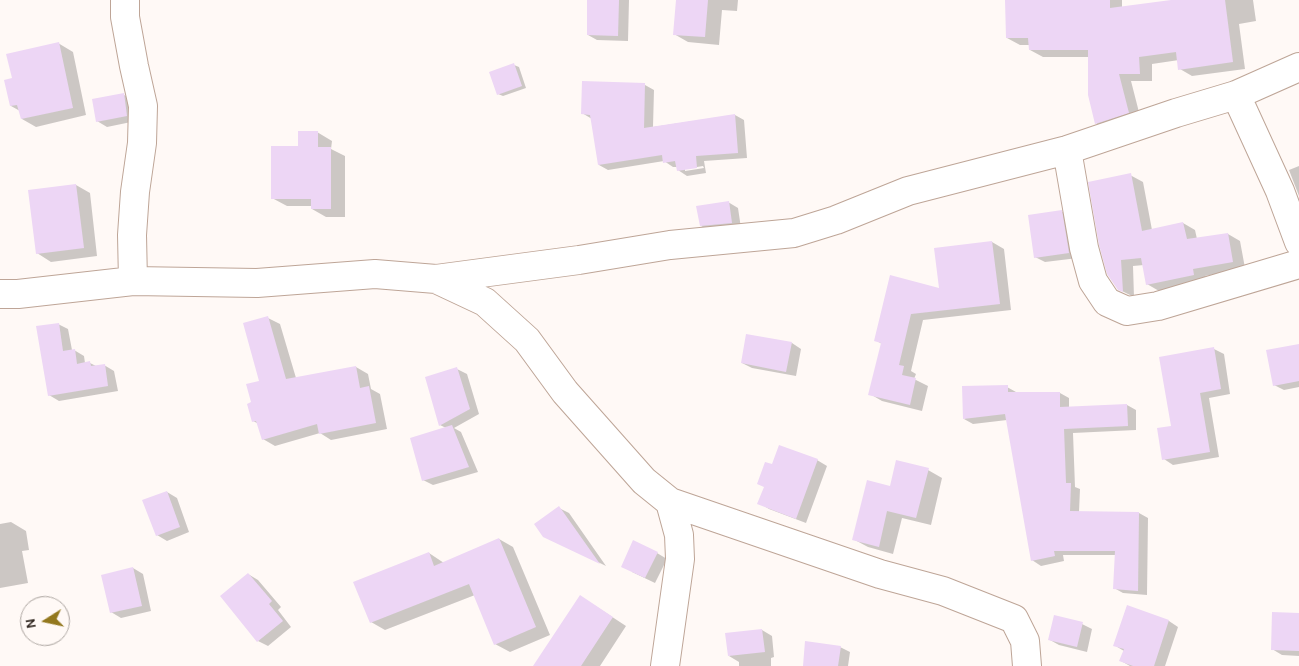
<!DOCTYPE html>
<style>
body{margin:0}
#map{position:relative;width:1299px;height:666px;overflow:hidden;background:#fff9f6;font-family:Karla,sans-serif}
canvas{display:block}
.north{position:absolute;left:20px;top:596px;width:50px;height:50px;box-sizing:border-box;background:#fff9f6;border:1px solid #aca5a0;border-radius:50%;rotate:260deg;font-size:14px;font-weight:700;line-height:20px;text-align:center;color:#302620}
.north::after{content:'';display:block;margin:auto;width:18px;height:22px;background:#93781e;clip-path:polygon(50% 0,100% 100%,50% 72%,0 100%)}
</style>
<div id="map">
<canvas width="1299" height="666"></canvas>
<div class="north">N</div>
</div>
<script>
const g = document.querySelector('canvas').getContext('2d');
g.lineJoin = 'round';
function paint(path, color) { g.fillStyle = color; g.fill(path, 'evenodd'); }
function strokePath(path, color, width, dash) { g.strokeStyle = color; g.lineWidth = width; g.lineCap = dash ? 'butt' : 'round'; g.setLineDash(dash || []); g.stroke(path); }
paint(new Path2D(`
 M589,0H629L628,41L597,40L588,35Z
 M677,0H738L737,11L722,10L719,45L688,42L674,34Z
 M1007,0H1122V8L1180,0H1253L1256,21L1239,24L1245,69L1192,76L1180,69L1179,60L1152,64V81H1131L1141,120L1108,131L1096,123L1089,57H1043L1030,50V45H1020L1007,38Z
 M58,43L73,52L86,115L36,127L22,119L20,111L11,106L13,79Z
 M514,65L519,67L526,88L503,96L498,94Z
 M645,85L654,90L653,127L735,115L744,120L747,158L704,161L706,173L687,176L678,170L677,167H673L664,161L608,170L599,165L592,119L582,113ZM703,166L704,168L685,171V169Z
 M124,95L133,100L136,121L107,127L97,121Z
 M317,132L332,141L331,149L345,156V217H326L312,209V206H287L272,198L299,147Z
 M1299,166V196L1289,170Z
 M1130,175L1143,182L1152,230L1183,223L1195,230L1197,239L1228,234L1240,241L1245,268L1205,276L1206,281L1159,291L1147,284L1144,265L1133,266L1134,297L1118,289L1109,274Z
 M76,185L90,193L97,256L51,262L37,253Z
 M728,202L738,208L741,228L710,231L701,226Z
 M1061,211L1071,217L1078,258L1045,262L1035,257Z
 M992,242L1004,249L1011,310L923,320L911,371L916,374L914,379L928,386L922,411L882,401L870,394L882,344L875,340L940,289L935,249Z
 M268,318L280,324L296,378L356,367L368,374L371,389L380,394L387,429L331,440L320,433L275,446L263,439L259,424L253,421V403L261,382Z
 M58,324L68,329L72,350H74L84,356L85,363H90L96,366L104,365L114,371L118,391L59,401L49,395Z
 M792,343L801,349L796,376L752,368L742,363Z
 M1299,345V387L1284,390L1274,385Z
 M1214,349L1224,354L1230,394L1209,398L1219,457L1173,465L1164,459L1172,427Z
 M457,369L467,374L479,414L454,428L461,432L478,472L433,485L423,480L446,428L440,425Z
 M1007,387L1016,392V394L1060,393L1069,398V408L1127,405L1136,410V430L1073,433L1075,487L1080,489L1079,512L1139,513L1148,518L1147,595L1123,593L1114,588L1116,555H1063L1064,561L1041,566L1032,560L1007,420L973,424L964,419Z
 M817,460L827,466L806,523L769,509L759,503L773,466Z
 M928,470L942,478L931,525L902,518L893,554L868,547L853,539L891,487Z
 M167,492L177,498L189,532L167,541L157,535Z
 M559,508L569,513L606,566L551,539Z
 M11,522L26,531L29,550L22,551L28,583L0,588V524Z
 M499,539L513,547L550,635L510,652L495,644L475,595L385,630L371,622L429,553L444,563Z
 M657,553L667,559L655,583L632,572Z
 M133,568L143,574L151,611L121,618L111,612Z
 M248,574L258,580L281,607L278,610L291,627L268,646L258,641Z
 M594,605L626,626L600,666H537Z
 M1127,607L1169,621L1178,627L1165,666H1130L1121,661L1124,651L1114,645Z
 M1299,615V656L1282,655L1272,649Z
 M1082,624L1092,629L1087,652L1059,645L1050,640Z
 M762,630L772,636L774,657L771,658V666H739V662L729,656Z
 M840,647L850,652L848,666H804Z`), '#0003');
paint(new Path2D(`
 M587,0H619L618,36L587,35Z
 M676,0H708L705,37L673,35Z
 M1005,0H1110V8L1171,0H1225L1233,62L1178,70L1176,52L1139,57L1140,74H1119L1129,113L1095,124L1088,95V50H1029L1028,38H1006Z
 M59,42L73,108L21,119L17,105L10,106L4,80L12,78L6,54Z
 M514,63L522,86L497,95L489,72Z
 M582,81L645,83L644,128L735,114L738,153L696,156L697,168L677,171L675,161L663,163L662,155L598,165L590,115L581,114Z
 M124,93L127,116L96,122L92,99Z
 M298,131H318V147H331V209H311V199H271V146H298Z
 M1131,173L1142,231L1183,222L1187,239L1228,233L1233,262L1193,269L1194,275L1146,285L1141,258L1121,260L1123,292L1118,290L1107,274L1099,245L1088,182Z
 M76,184L84,248L36,254L28,190Z
 M729,201L732,223L700,226L696,206Z
 M1062,210L1069,253L1034,258L1028,215Z
 M992,241L1000,304L911,314L899,365L904,366L902,375L916,378L910,405L868,395L881,343L874,341L890,275L939,288L934,248Z
 M268,316L286,379L356,366L360,388L369,386L376,423L319,434L317,424L262,440L256,421L252,422L247,404L251,402L246,384L259,381L243,323Z
 M59,323L63,351L75,349L77,364L90,361L91,366L105,364L108,386L48,396L36,326Z
 M746,334L792,342L786,372L741,363Z
 M1299,344V381L1273,386L1266,350Z
 M1214,347L1221,389L1200,393L1210,452L1162,460L1157,428L1171,426L1159,357Z
 M457,367L470,409L439,426L425,377Z
 M1008,385V392H1060V407L1127,404L1128,426L1064,429L1066,483H1071L1070,511L1139,512L1138,591L1113,589L1115,551H1054L1055,556L1031,561L1005,414L963,419L962,386Z
 M452,425L469,467L422,481L410,438Z
 M779,445L818,459L796,519L757,504L764,487L757,484L765,462L772,464Z
 M896,460L929,468L916,518L887,511L879,547L852,540L867,480L890,486Z
 M167,491L180,527L156,536L142,500Z
 M559,506L600,564L543,537L534,524Z
 M499,538L536,627L494,645L469,584L370,623L353,582L429,552L434,566Z
 M633,540L658,552L645,578L621,567Z
 M133,567L142,606L110,613L101,575Z
 M248,573L272,601L269,604L283,621L257,642L220,596Z
 M580,595L613,617L581,666H533Z
 M1127,605L1169,620L1154,666H1133L1119,661L1124,649L1113,646Z
 M1272,612L1299,613V651L1271,650Z
 M1054,615L1083,622L1077,647L1048,640Z
 M762,629L765,652L728,656L725,633Z
 M805,641L841,646L838,666H803Z`), '#edd6f5');
const street = new Path2D(`
 M125,0V17L134,66L143,106L142,143L135,192L132,235L133,281
 M1236,95L1280,191L1299,242
 M1067,150L1084,248L1093,281L1107,302L1127,311L1158,306L1299,264
 M436,279L485,302L527,340L565,392L644,481L670,502L679,535L680,559L665,666
 M0,294H18L133,281L257,283L375,274L436,279L579,260L670,245L794,233L836,220L908,191L1067,150L1176,113L1236,95L1299,67
 M670,502L880,574L943,591L1014,619L1025,641L1027,666`);
strokePath(street, '#bea597', 30);
strokePath(street, '#fff', 28);
</script>
